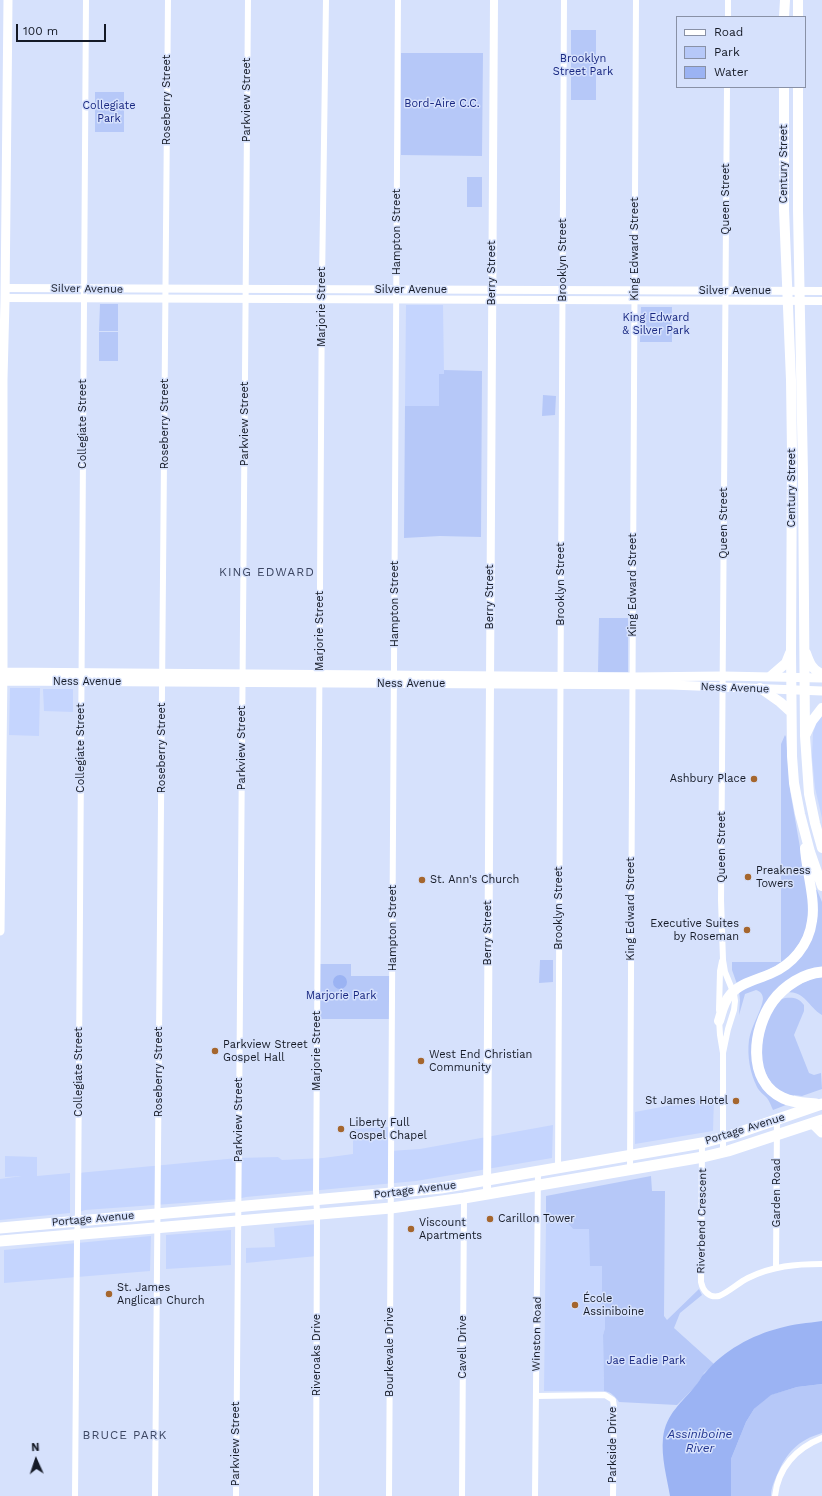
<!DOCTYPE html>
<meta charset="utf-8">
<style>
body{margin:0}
#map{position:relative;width:822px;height:1496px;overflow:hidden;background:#d6e1fc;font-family:"Work Sans",sans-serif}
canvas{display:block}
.legend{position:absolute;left:676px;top:16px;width:130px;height:72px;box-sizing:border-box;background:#d6e1fc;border:1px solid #8991a6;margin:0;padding:5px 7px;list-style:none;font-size:12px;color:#151a26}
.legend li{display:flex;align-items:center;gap:8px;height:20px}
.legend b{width:20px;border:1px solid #8991a6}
.north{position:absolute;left:16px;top:1440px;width:40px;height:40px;-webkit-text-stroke:3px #d6e1fc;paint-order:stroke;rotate:357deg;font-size:11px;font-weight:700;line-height:16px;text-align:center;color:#151a26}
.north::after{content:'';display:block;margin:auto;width:14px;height:18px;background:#151a26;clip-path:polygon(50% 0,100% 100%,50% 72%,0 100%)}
.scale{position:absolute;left:16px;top:24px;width:90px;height:18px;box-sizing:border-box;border:2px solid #151a26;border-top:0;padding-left:5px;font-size:12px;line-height:14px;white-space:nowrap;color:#151a26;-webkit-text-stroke:3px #d6e1fc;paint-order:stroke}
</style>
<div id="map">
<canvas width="822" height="1496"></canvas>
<ul class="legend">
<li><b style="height:5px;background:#fff"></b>Road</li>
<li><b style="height:11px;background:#b6c8f8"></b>Park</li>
<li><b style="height:11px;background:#9bb3f3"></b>Water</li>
</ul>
<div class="north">N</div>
<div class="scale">100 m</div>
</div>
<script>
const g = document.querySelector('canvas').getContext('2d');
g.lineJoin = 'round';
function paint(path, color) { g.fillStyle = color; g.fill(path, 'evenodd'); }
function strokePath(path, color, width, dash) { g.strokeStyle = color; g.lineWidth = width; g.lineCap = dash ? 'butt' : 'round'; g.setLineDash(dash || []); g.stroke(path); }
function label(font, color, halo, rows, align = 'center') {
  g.font = font + ' "Work Sans",sans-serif'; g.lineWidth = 3; g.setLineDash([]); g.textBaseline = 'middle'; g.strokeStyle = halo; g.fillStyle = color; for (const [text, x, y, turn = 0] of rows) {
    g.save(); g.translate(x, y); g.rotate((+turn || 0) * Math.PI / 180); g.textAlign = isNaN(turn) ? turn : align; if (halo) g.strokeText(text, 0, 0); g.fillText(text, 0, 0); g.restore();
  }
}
paint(new Path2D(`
 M406,305H443L444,374L439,375V406H405Z
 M10,688H40L39,736L9,735Z
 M43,689H73V712L44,711Z
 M822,714V818L815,788L812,757L813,733L817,721Z
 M714,1097L713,1131L635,1144V1112Z
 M553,1125L552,1158L416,1181L246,1197L238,1199L85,1210L77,1213L78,1173L238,1158L278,1157L282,1160L323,1158L353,1154V1129L389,1127L390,1151L420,1149Z
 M5,1156L37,1157V1176L70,1173V1213L0,1220V1179L22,1176L5,1177Z
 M546,1220H562L570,1225L573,1229H590V1266H602V1303H604L605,1306V1328L603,1335L604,1391H544Z
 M317,1224V1256L246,1263V1248L275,1247L274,1228Z
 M231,1230V1265L166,1269V1235Z
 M151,1236L150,1271L4,1283V1250Z`), '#c5d5fe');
paint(new Path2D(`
 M571,30H596V100H571Z
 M401,53H483L482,156L401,155Z
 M95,92H124V132H95Z
 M467,177H482V207H467Z
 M100,304H118V331H99Z
 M641,307H672V342H640Z
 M99,332H118V361H99Z
 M444,370L482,371L481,537L440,536L404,538L405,406H439V374H444Z
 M543,395L556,396L555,415L542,416Z
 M599,618H628V672H598Z
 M785,735L786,737L790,790L810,905L807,932L787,961L737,984L732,970V962H781V744Z
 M814,890H817L822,902V969L778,992L754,1057L786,1105L773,1110C771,1106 770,1102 767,1098C764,1095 759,1091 757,1087C750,1073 747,1056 749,1040C751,1026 762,1010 763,999C763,994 760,991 756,990L745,994L739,1015L740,1000L739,991L804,950Z
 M540,960H553V982L539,983Z
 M318,964H351V976H393L392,1019H317Z
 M822,975V1015C807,1006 807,992 786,992L792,987Z
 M785,998C793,997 799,998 804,1005V1011L794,1035L809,1073L814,1075L821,1073L822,1089L802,1096L794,1095L793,1098L771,1086L760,1059L765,1023L779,1000Z
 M651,1176L652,1191H665L664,1316L667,1320L699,1289L702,1295L680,1313L674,1328L714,1364L704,1373L697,1385L677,1405L619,1402C615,1396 611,1392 604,1391L603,1335L605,1328V1306L604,1304H602V1266H590L589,1229H573C566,1219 557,1220 546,1220V1196Z
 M822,1384V1433C798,1440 786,1453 777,1475C774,1482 771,1488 771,1496H731V1459L746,1422L754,1409L770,1395L797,1387Z`), '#b6c8f8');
paint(new Path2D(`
 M333 982a7 7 0 1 1 14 0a7 7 0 1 1-14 0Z
 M822,1321V1384L797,1387L771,1395L754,1409L746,1422L731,1459V1496H670C667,1478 661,1457 663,1438C666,1413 682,1403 696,1385C700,1381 701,1376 705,1373C723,1351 752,1335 780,1328C793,1324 808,1323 822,1321Z`), '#9bb3f3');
strokePath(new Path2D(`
 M728,17V0
 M719,1010L720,971L722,961
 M719,1019L720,1035L723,1053V1153
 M723,1053L728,1029L734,1010L735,1001L734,994L725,972L723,960L721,900L727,87
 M702,1143L701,1282C703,1291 709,1298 719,1296C729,1292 738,1283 748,1278C772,1266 796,1264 822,1264
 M558,1168L564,0
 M630,1169L636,0
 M776,1267L777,1120
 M536,1396L605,1395L613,1400L614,1407L613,1496
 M75,1496L77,1242L78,1211L86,0
 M155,1496L168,0
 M236,1496L248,0
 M316,1496L317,1214L316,1190L322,283L326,0
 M389,1496L398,0
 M462,1496L464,1198
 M535,1496L538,1171
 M775,1496C778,1468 796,1448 822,1438`), '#fff', 6);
strokePath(new Path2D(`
 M5,288L822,291
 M5,298L822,301
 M487,1194L494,0`), '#fff', 8);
strokePath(new Path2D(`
 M0,672L632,677L723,676L822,678
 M0,681L671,685L822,691
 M0,931L3,668V379L5,301L8,0`), '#fff', 9);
strokePath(new Path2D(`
 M784,17L785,0
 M798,17V0
 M784,87V210L791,380L792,452L791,651L792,756L794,783L800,814L810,852L822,886
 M798,87V210L803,474L805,736L809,794L815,823L822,848
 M806,653C809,662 812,670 822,674
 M771,676L786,663L790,653
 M760,688L780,702L791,712
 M806,734L812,721L822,708
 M719,1021C722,1012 723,1003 730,995C740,983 756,980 770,974C792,965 809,945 812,921C816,900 806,870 805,848`), '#fff', 10);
strokePath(new Path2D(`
 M816,1104C805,1103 793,1103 783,1098C746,1081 753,1028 773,1001C784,986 804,973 822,972
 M813,1123L822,1132
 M0,1228L391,1193L441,1188L702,1143L732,1135L822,1104
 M0,1241L391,1208L464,1198L703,1157L728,1151L822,1120`), '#fff', 11);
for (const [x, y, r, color] of [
 [754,779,4,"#a5662e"],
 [748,877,4,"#a5662e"],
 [422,880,4,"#a5662e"],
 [747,930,4,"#a5662e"],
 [215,1051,4,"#a5662e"],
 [421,1061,4,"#a5662e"],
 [736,1101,4,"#a5662e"],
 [341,1129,4,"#a5662e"],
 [490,1219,4,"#a5662e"],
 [411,1229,4,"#a5662e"],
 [109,1294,4,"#a5662e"],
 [575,1305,4,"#a5662e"]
]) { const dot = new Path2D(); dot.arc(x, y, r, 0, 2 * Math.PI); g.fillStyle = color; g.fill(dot); strokePath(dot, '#d6e1fc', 1.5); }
label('11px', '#192881', '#d6e1fc', [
 ["Brooklyn",583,59],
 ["Street Park",583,72],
 ["Bord-Aire C.C.",442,104],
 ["Collegiate",109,106],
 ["Park",109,119],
 ["King Edward",656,318],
 ["& Silver Park",656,331],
 ["Marjorie Park",341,996],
 ["Jae Eadie Park",646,1361]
]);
label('11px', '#151a26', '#d6e1fc', [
 ["Roseberry Street",167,100,-90],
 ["Parkview Street",247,100,-90],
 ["Century Street",784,164,-90],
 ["Queen Street",726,199,-90],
 ["Hampton Street",397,232,-90],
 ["King Edward Street",635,249,-90],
 ["Brooklyn Street",563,260,-90],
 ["Berry Street",492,273,-90],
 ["Silver Avenue",87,289,1],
 ["Silver Avenue",411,290],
 ["Silver Avenue",735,291],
 ["Marjorie Street",322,307,-90],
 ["Collegiate Street",83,424,-90],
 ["Roseberry Street",165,424,-90],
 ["Parkview Street",245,424,-90],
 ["Century Street",792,488,-90],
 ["Queen Street",724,523,-90],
 ["Brooklyn Street",561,584,-90],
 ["King Edward Street",633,585,-90],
 ["Berry Street",490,597,-90],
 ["Hampton Street",395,604,-90],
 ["Marjorie Street",320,631,-90],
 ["Ness Avenue",87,682],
 ["Ness Avenue",411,684],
 ["Ness Avenue",735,688,2],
 ["Collegiate Street",81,748,-90],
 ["Roseberry Street",162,748,-90],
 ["Parkview Street",242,748,-90],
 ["Queen Street",722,847,-90],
 ["Brooklyn Street",559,908,-90],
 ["King Edward Street",631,909,-90],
 ["Hampton Street",393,928,-90],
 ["Berry Street",488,933,-90],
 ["Marjorie Street",317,1051,-90],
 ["Collegiate Street",79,1072,-90],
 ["Roseberry Street",159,1072,-90],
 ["Parkview Street",239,1120,-90],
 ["Portage Avenue",745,1129,-17],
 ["Portage Avenue",415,1190,-7],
 ["Garden Road",777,1193,-90],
 ["Portage Avenue",93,1219,-5],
 ["Riverbend Crescent",702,1221,-89],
 ["Winston Road",537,1334,-89],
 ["Cavell Drive",463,1347,-90],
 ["Bourkevale Drive",390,1352,-90],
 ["Riveroaks Drive",317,1355,-90],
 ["Parkview Street",236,1444,-90],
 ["Parkside Drive",613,1445,-90]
]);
label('11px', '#151a26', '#d6e1fc', [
 ["Ashbury Place",746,779,"right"],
 ["Preakness",756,871],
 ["Towers",756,884],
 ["St. Ann's Church",430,880],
 ["Executive Suites",739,924,"right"],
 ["by Roseman",739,937,"right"],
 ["Parkview Street",223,1045],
 ["Gospel Hall",223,1058],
 ["West End Christian",429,1055],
 ["Community",429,1068],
 ["St James Hotel",728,1101,"right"],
 ["Liberty Full",349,1123],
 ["Gospel Chapel",349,1136],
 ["Carillon Tower",498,1219],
 ["Viscount",419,1223],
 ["Apartments",419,1236],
 ["St. James",117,1288],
 ["Anglican Church",117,1301],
 ["École",583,1299],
 ["Assiniboine",583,1312]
], 'left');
g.letterSpacing = '1px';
label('12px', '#3c4662', '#d6e1fc', [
 ["KING EDWARD",267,572],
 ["BRUCE PARK",125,1435]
]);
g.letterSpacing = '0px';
label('italic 12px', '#233690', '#d6e1fc', [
 ["Assiniboine",700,1434],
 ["River",700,1448]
]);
</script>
